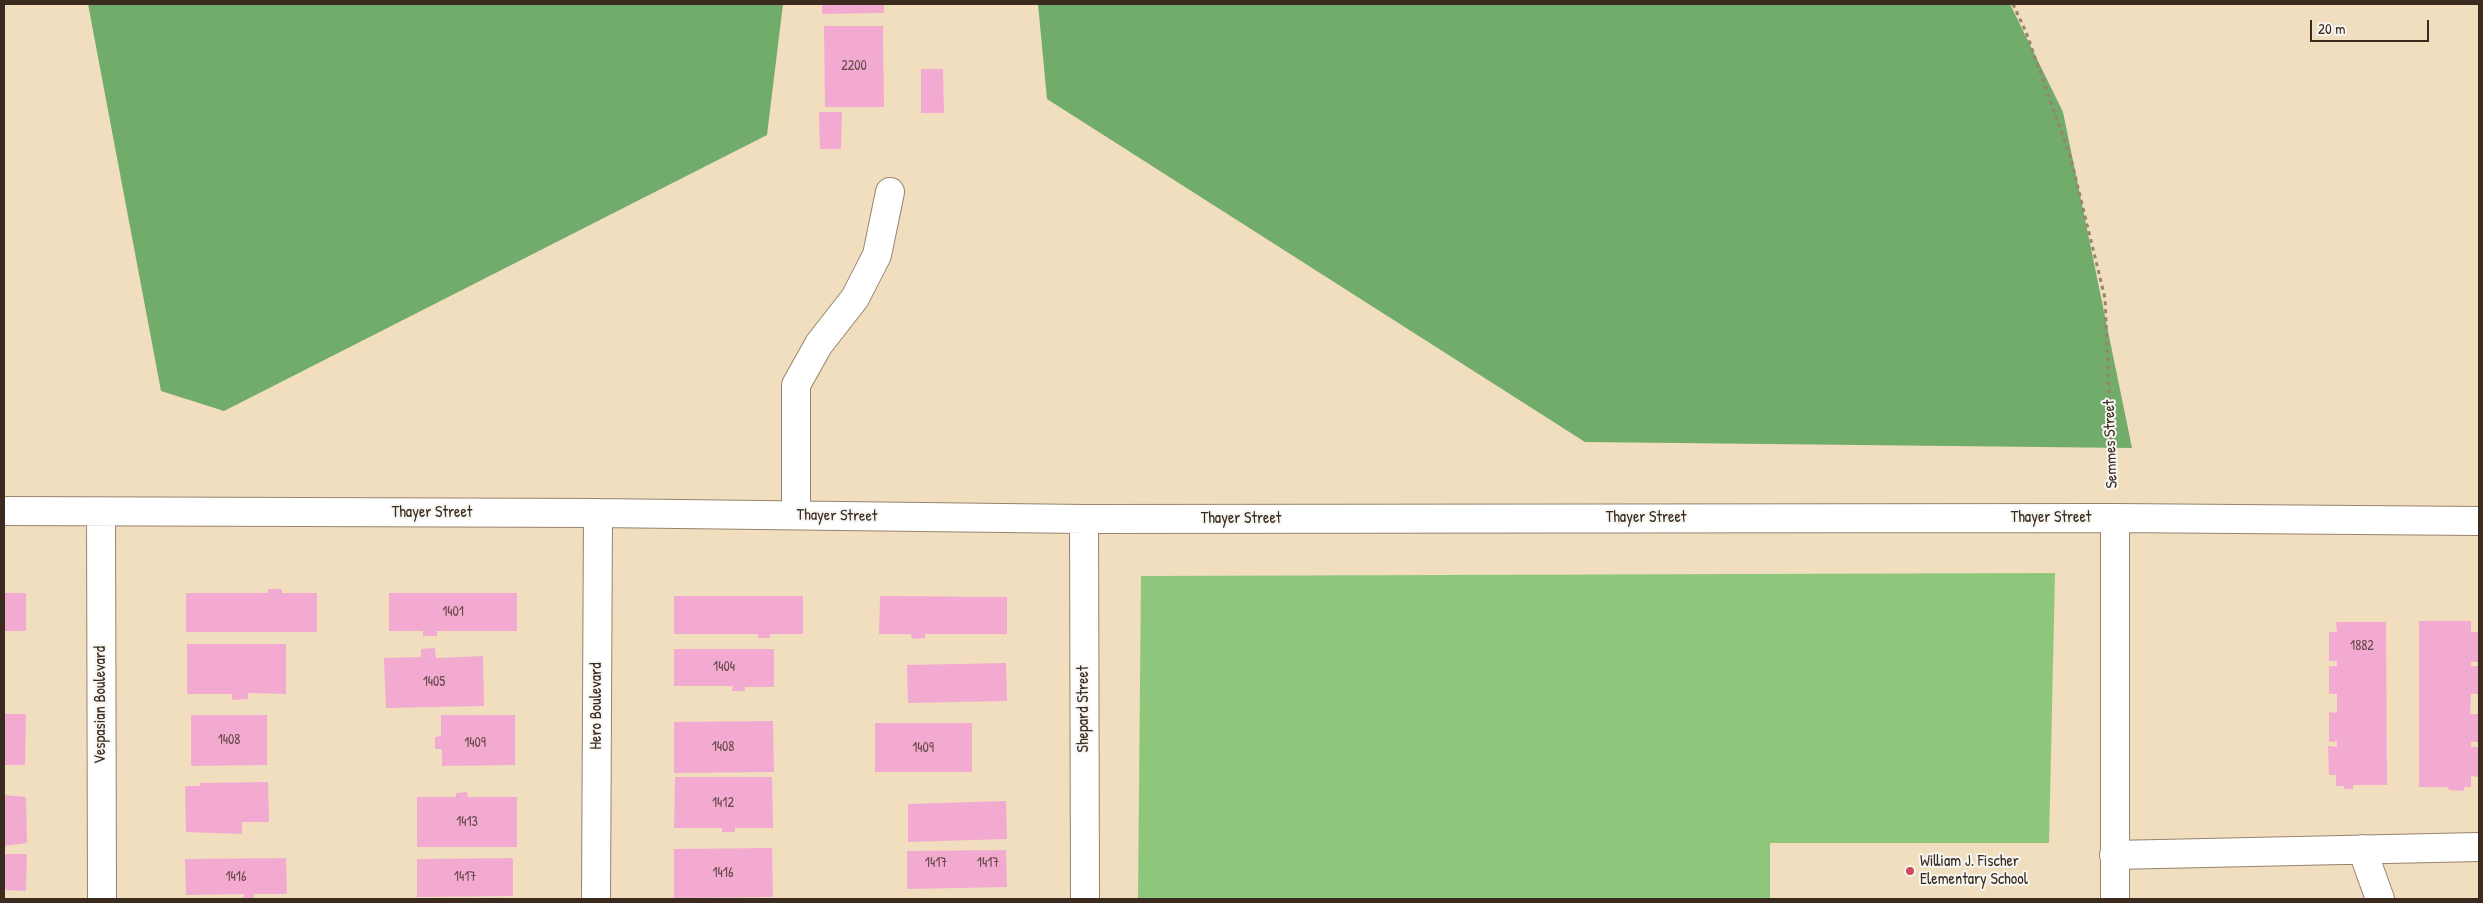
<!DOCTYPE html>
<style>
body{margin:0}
#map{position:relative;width:2483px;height:903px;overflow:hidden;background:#f0debf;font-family:"Patrick Hand",sans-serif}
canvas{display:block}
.frame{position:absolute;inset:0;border:5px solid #3b2a1e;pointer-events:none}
.scale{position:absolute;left:2310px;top:20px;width:119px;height:22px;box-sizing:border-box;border:2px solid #3b2a1e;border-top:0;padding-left:6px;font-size:15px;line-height:18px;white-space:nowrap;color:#3b2a1e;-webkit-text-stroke:4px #f6f6f2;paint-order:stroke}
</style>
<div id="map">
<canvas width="2483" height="903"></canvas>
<div class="frame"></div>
<div class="scale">20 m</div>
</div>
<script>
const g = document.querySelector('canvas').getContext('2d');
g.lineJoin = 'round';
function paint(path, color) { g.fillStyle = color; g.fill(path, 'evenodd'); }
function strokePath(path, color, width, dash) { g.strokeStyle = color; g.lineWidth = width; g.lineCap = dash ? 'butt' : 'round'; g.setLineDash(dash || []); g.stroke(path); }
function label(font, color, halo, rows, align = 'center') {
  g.font = font + ' "Patrick Hand",sans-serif'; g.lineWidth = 4; g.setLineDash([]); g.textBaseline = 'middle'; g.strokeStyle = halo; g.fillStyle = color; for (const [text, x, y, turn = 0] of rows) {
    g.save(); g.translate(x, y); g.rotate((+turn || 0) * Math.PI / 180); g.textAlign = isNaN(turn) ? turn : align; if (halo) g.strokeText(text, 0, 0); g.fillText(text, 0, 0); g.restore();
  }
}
paint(new Path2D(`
 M2055,573L2049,843H1770V899H1138L1141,576Z`), '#8ec77b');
paint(new Path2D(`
 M88,4H783L767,135L224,411L161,391Z
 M1038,4H2010L2063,112L2132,448L1585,442L1047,99Z`), '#72ac6b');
paint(new Path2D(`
 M822,4H884V13L822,14Z
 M824,26H883L884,107H825Z
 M921,69H943L944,113H921Z
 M819,112H842L841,149H820Z
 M268,589H282V593H317V632H186V593H268Z
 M4,593H26V631H4Z
 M389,593H517V631H437V636H423V631H389Z
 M674,596H803V634H770V638H758V634H674Z
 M880,596L1007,597V634H925V638L912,639L911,634H879Z
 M2419,621H2471V632H2479V662H2471V666H2479V694H2471L2470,714H2478V742H2471V747H2479V777L2471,776V787H2464V791L2449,790L2448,787H2419Z
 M2336,622H2386L2387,785H2353V789H2344V786H2336V775H2329L2328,746L2337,747V741L2329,742V712L2337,713V694H2329V666H2337V661H2329V632H2337Z
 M187,644H286V694L248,693V699L232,700V694H187Z
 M435,648L436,658L483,656L484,706L386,708L384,658L421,657V649Z
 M674,649H774V687H745V691H732L733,686H674Z
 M1006,663L1007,701L908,703L907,665Z
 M4,714H26L25,765H4Z
 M191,715H267V765L191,766Z
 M441,715H515V765L442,766V749H435V737L441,736Z
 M773,721L774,772L674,773V722Z
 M875,723H972V772H875Z
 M675,777H772L773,828H735V832H722V828H674Z
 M268,782L269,822H242V834L186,832L185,786H200V783Z
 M467,792L468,797H517V847H417V797H456V793Z
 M4,795L26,797L27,843L4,846Z
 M1006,801L1007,839L908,842V804Z
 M772,848L773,897L674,898V849Z
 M1006,850L1007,887L907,889V851Z
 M4,854H27L26,891L4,890Z
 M286,858L287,894H254V899H243L244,894L186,895L185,859Z
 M513,858V896L417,897V859Z`), '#f2aad1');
const minor = new Path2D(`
 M4,511L598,513L1084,519L2115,518L2479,521
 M101,512L102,899
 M796,515V385L819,344L855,298L877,255L890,192
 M2115,518V899
 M1084,519L1085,899
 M2362,849L2380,899
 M2114,855L2479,847
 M596,899L598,513`);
strokePath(minor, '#96846e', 30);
strokePath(new Path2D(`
 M2013,4L2026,32L2071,159L2105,298L2113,483`), '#96846e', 3, [4, 4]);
strokePath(minor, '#fff', 28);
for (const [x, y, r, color] of [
 [1910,871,5,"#d1495b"]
]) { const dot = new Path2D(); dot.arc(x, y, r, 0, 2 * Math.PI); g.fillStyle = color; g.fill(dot); strokePath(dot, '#f6f6f2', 2); }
label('14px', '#694a4b', null, [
 ["2200",854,66],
 ["1401",453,612],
 ["1882",2362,646],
 ["1404",724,667],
 ["1405",434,682],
 ["1408",229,740],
 ["1409",475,743],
 ["1408",723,747],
 ["1409",923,748],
 ["1412",723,803],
 ["1413",467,822],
 ["1417",936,863],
 ["1417",988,863],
 ["1416",723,873],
 ["1416",236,877],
 ["1417",465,877]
]);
label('16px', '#3b2a1e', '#f6f6f2', [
 ["Semmes Street",2111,444,-92],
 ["Thayer Street",432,513],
 ["Thayer Street",837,516,1],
 ["Thayer Street",1646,518],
 ["Thayer Street",2051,518],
 ["Thayer Street",1241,519],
 ["Vespasian Boulevard",101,705,-90],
 ["Hero Boulevard",597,706,-90],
 ["Shepard Street",1084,709,-90]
]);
label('16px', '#3b2a1e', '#f6f6f2', [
 ["William J. Fischer",1920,862],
 ["Elementary School",1920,880]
], 'left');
</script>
